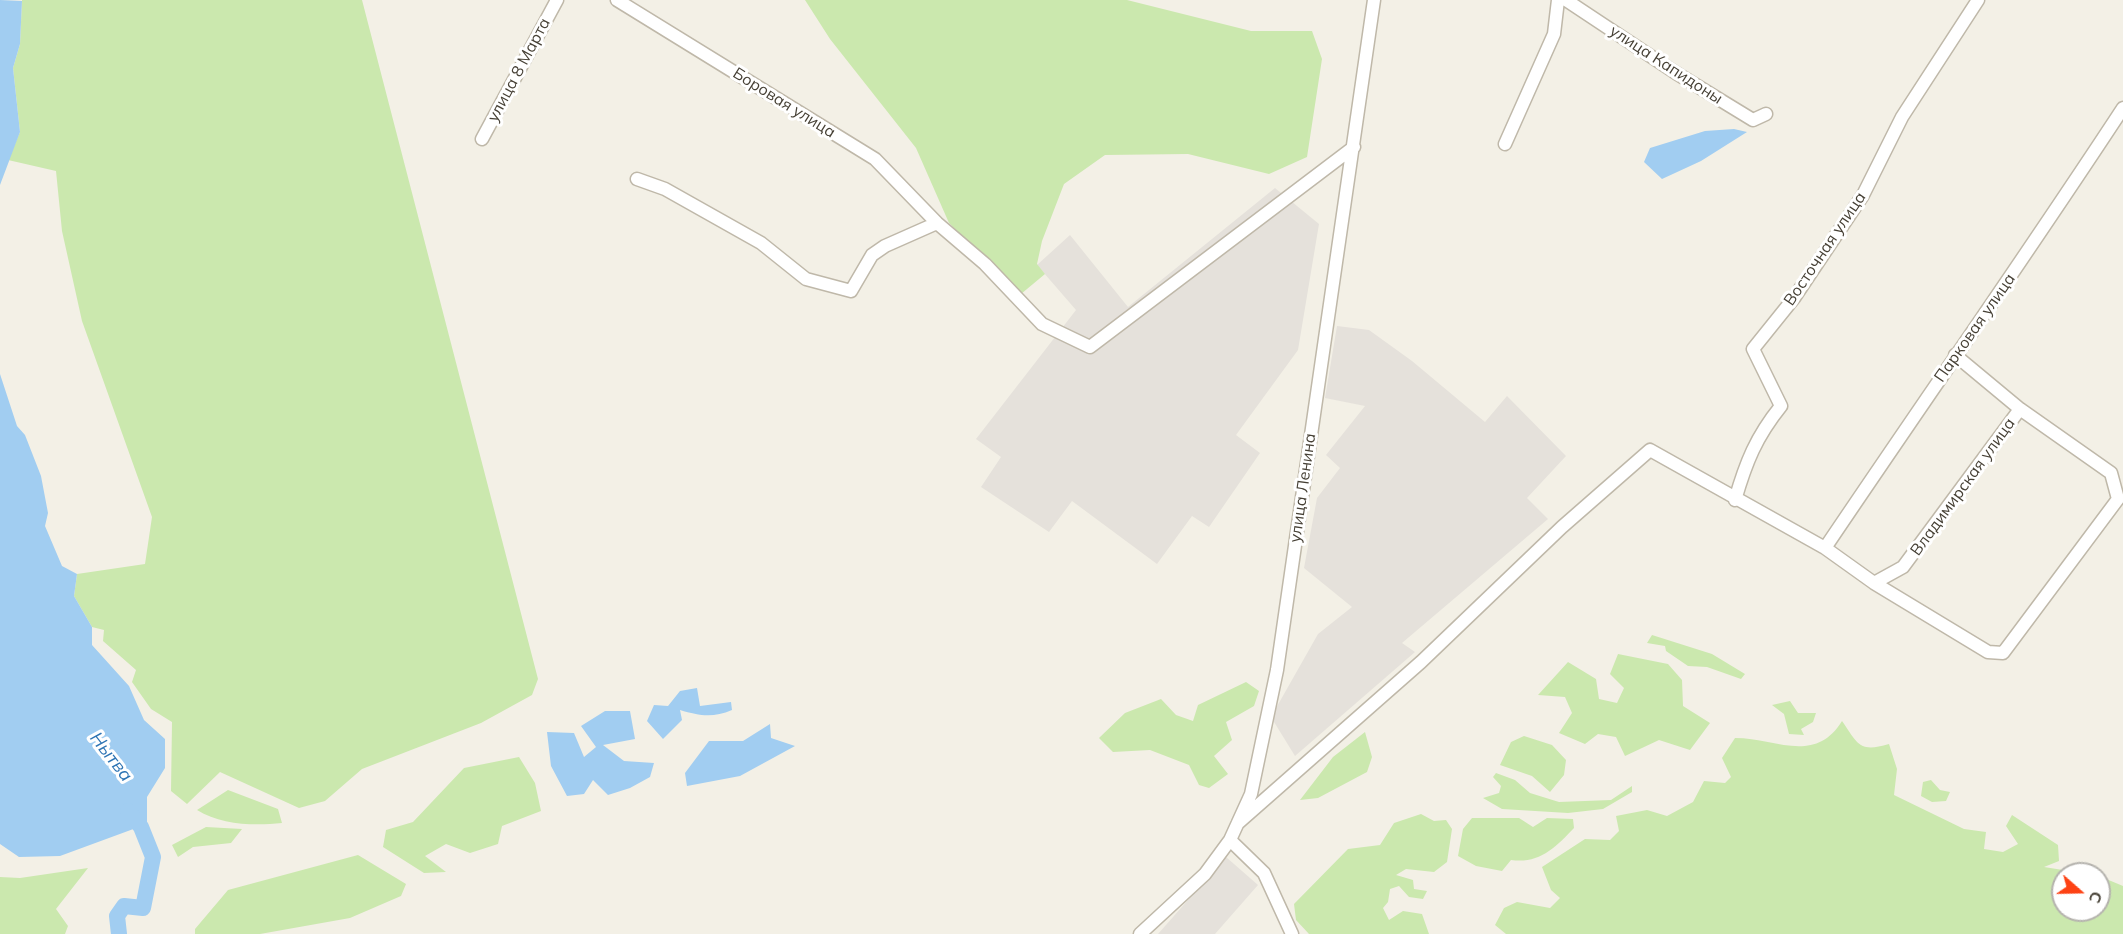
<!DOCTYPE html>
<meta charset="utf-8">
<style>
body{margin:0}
#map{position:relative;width:2123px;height:934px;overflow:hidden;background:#f3f0e6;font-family:Mulish,sans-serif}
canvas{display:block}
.north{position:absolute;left:2051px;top:862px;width:60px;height:60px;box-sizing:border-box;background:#fff;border:2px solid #b5b3ae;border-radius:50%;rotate:110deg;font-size:16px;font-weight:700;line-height:24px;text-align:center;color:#464035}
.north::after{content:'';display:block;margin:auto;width:21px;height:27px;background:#fd4214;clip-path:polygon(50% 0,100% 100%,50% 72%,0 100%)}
</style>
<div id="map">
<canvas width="2123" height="934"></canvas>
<div class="north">С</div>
</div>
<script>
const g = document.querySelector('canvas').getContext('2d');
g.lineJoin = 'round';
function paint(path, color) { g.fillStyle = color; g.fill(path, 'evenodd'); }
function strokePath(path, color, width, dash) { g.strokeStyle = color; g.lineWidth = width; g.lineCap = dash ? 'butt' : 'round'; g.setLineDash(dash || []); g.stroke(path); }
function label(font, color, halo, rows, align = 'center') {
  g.font = font + ' Mulish,sans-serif'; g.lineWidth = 6; g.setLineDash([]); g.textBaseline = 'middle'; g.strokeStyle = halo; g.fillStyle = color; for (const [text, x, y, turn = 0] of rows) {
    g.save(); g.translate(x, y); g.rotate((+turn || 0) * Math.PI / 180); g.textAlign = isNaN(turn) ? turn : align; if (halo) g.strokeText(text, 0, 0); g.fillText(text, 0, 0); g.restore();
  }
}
paint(new Path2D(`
 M1275,188L1319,224L1298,350L1236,435L1260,453L1209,527L1192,516L1157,564L1072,501L1049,532L981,487L1001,457L976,439L1076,310L1037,265L1070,235L1128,307Z
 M1337,326L1369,330L1412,361L1485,422L1507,396L1566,456L1527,498L1548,519L1402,643L1415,652L1295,756L1271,717L1318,634L1352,607L1304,568L1317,498L1340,468L1326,455L1365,406L1325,398Z
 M1226,857L1258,885L1215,934H1158Z`), '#e5e1db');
paint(new Path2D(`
 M22,0H362L538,679L532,695L481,723L362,769L325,801L299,808L220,772L187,804L171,791L172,722L151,709L132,682L136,670L103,641L104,630L92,627L74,596L77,574L145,564L152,517L82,321L62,231L56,171L8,160L20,132L13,68L20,44Z
 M805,0H1127L1251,31H1312L1322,59L1307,157L1269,174L1188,154L1105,155L1064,184L1042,241L1037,264L1045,274L1021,294L949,223L916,148L830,39Z
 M1652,635L1712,654L1745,674L1741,679L1707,667L1688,666L1666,651L1665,646L1647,643Z
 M1618,654L1668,664L1682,680L1683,706L1710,723L1690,750L1659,740L1625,756L1616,737L1598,734L1585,744L1559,733L1572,713L1565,697L1538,695L1568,662L1596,679L1599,699L1617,703L1624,688L1610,674Z
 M1246,682L1259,691L1254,706L1226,722L1232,740L1214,756L1228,774L1209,788L1199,785L1189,765L1150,750L1113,752L1099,738L1125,713L1161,699L1176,715L1193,721L1198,705Z
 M1790,701L1798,713H1816L1813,722L1801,729L1804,735L1789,734L1784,714L1772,705Z
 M1842,721C1858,744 1859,753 1889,744L1897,769L1894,795L1964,829L1986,832L1984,849L2003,852L2018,844L2006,826L2012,815L2058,845L2059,861L2044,867L2088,874H2063V910H2099V876L2123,886V934H1506L1495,925L1504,908L1517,902L1550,908L1560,898L1551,890L1542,867L1585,839L1610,840L1619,831L1616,816L1647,810L1667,816L1693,802L1704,781L1725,783L1731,777L1722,758L1735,738C1775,738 1815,765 1842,721Z
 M1365,732L1372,757L1367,772L1318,798L1300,800L1333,757Z
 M1524,736L1552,745L1566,760L1564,775L1550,792L1532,776L1500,765L1511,742Z
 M519,757L535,783L541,811L502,826L498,844L470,853L446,844L425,856L446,872L424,873L383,847L386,830L413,822L464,768Z
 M1496,773L1515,780L1530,793L1559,802L1611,800L1632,786V792L1603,809L1568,813L1502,809L1483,798L1499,793L1501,786L1493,777Z
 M1931,780L1940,790L1950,792L1946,801L1932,802L1921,796L1923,782Z
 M228,790L278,809L282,823C254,826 221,825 197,810Z
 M1421,814L1434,821L1446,820L1452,829L1447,862L1434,872L1406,869L1396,875L1413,880L1414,889L1427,891L1423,899L1409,897L1399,886L1390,889L1388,902L1383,908L1389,920L1403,911L1422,914L1429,934H1309L1296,920L1294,904L1348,849L1380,845L1394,823Z
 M1472,818H1519L1533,827L1547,818L1573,819L1574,828C1555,848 1539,864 1511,860L1502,871L1476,866L1458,856L1463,829Z
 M206,827L242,829L231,843L193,847L178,857L172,845Z
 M358,855L406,884L401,896L350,918L260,934H195V929L228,890Z
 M88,868L56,909L68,926L65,934H0V877L20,878Z`), '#cbe8ae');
paint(new Path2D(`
 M0,0L22,1L20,44L13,68L20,132L0,185Z
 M1734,129L1747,132L1701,161L1662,179L1644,162L1650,148L1705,131Z
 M0,374L17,426L25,435L41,476L48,513L45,526L62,566L77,574L74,596L92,627V645L129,686L144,720L165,739V768L147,797V824L60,856L19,857L0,844Z
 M697,688L700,706L731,702L732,710C713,718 700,716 680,710L682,720L663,739L647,721L654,705L668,706L680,691Z
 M605,711H630L635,739L603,745L624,761L654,763L650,777L630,788L608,795L593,780L584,794L567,796L551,766L547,732L574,733L584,757L596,747L581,726Z
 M770,724L771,738L795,746L740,776L687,786L685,773L709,741H743Z`), '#a1cdf1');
strokePath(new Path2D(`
 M119,934L117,916L124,906L143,908L153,857L141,827L128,811`), '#a1cdf1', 16);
const minor = new Path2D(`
 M617,0L875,159L937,223L985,264L1042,324L1090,347L1354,147
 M1566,0L1676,73L1753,120L1766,114
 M482,139L557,0
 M1505,144L1554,34L1558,0
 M637,179L665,189L761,243L806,279L851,291L872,255L885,246L937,223
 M1735,500C1746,462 1756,437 1781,406L1753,349L1794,298L1863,195L1902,117L1978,0
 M1825,548C1924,401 2026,256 2123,108
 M1874,583L1903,567L2020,409
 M1238,823L1421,662L1562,527L1650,450L1825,548L1874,583L1988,652L2003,653L2118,499L2111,473L2020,409L1955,355
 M1230,840L1264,873L1292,934
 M1140,934L1205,874L1230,840L1251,794L1277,670L1374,0`);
strokePath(minor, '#bfb8a9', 15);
strokePath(minor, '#fff', 12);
label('16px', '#464035', '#fff', [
 ["улица Капидоны",1666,65,33],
 ["улица 8 Марта",519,70,-62],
 ["Боровая улица",784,103,32],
 ["Восточная улица",1825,249,-56],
 ["Парковая улица",1975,328,-55],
 ["Владимирская улица",1963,487,-54],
 ["улица Ленина",1303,488,-82]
]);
label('italic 18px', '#2d74b4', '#fff', [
 ["Нытва",111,757,52]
]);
</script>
